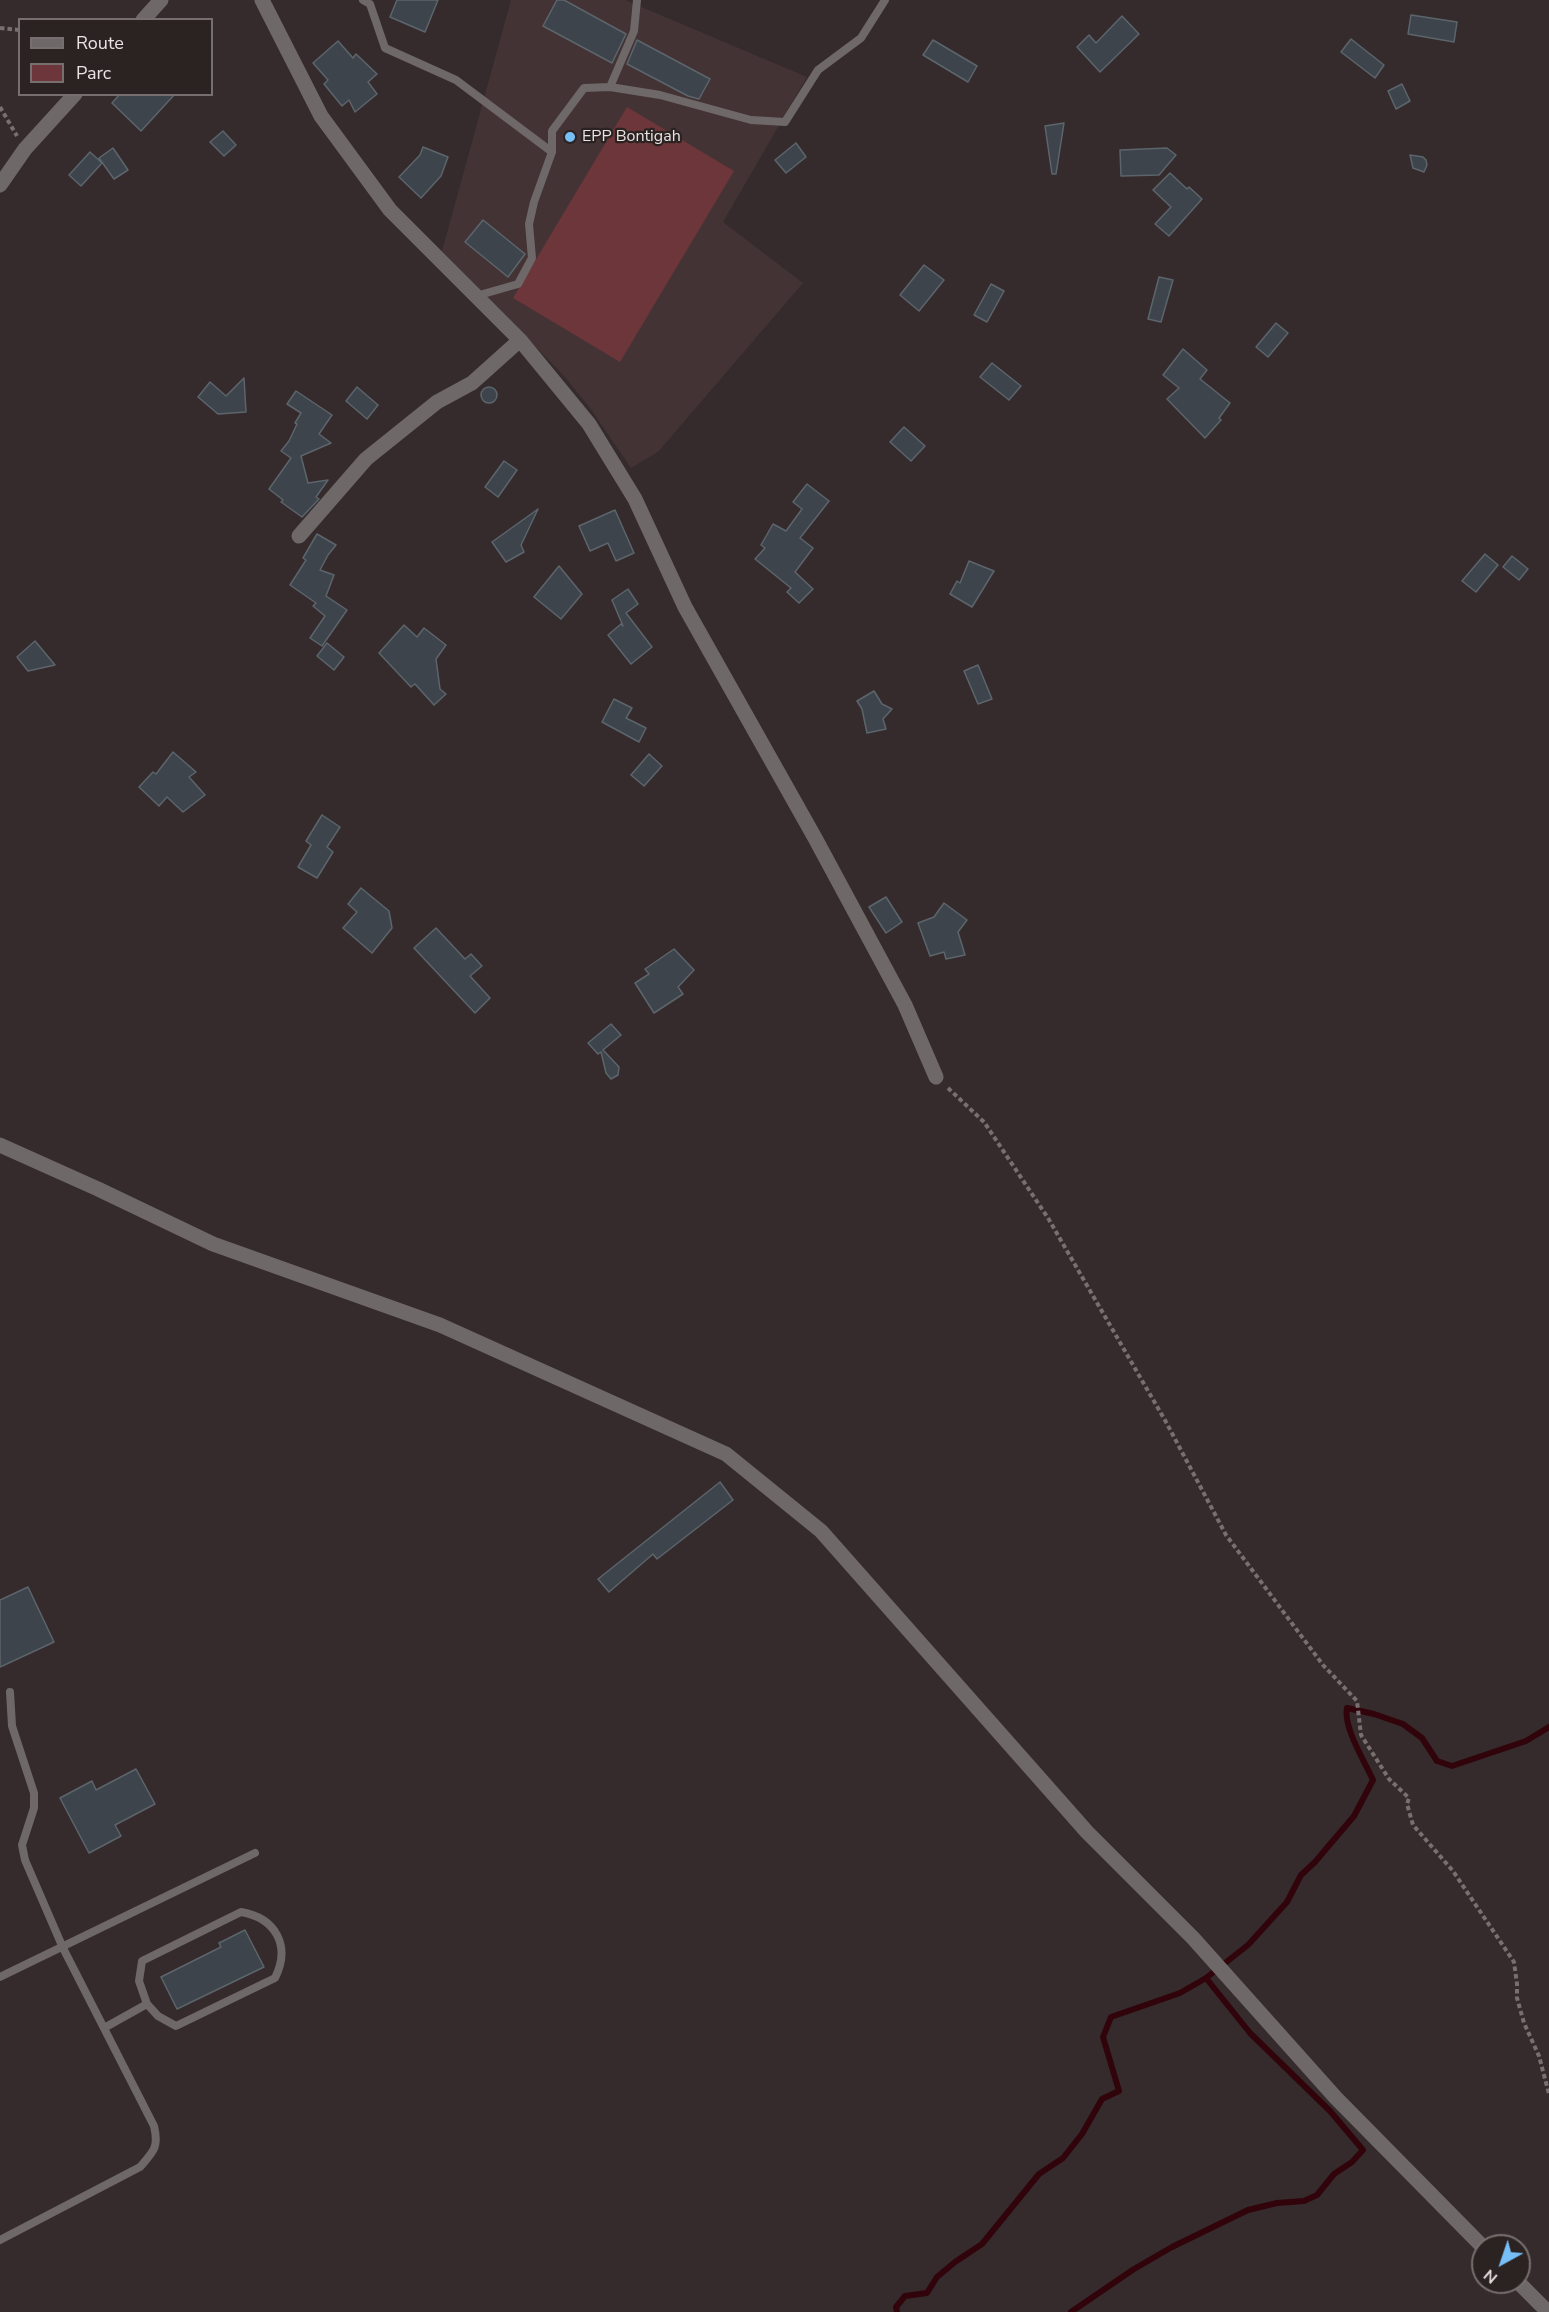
<!DOCTYPE html>
<style>
body{margin:0}
#map{position:relative;width:1549px;height:2312px;overflow:hidden;background:#352b2c;font-family:"Nunito Sans",sans-serif}
canvas{display:block}
.legend{position:absolute;left:18px;top:18px;width:195px;height:78px;box-sizing:border-box;background:#2b2222;border:2px solid #776f6f;margin:0;padding:8px 10px;list-style:none;font-size:18px;color:#e9e3e3}
.legend li{display:flex;align-items:center;gap:12px;height:30px}
.legend b{width:30px;border:2px solid #776f6f}
.north{position:absolute;left:1471px;top:2234px;width:60px;height:60px;box-sizing:border-box;background:#2b2222;border:2px solid #776f6f;border-radius:50%;rotate:220deg;font-size:16px;font-weight:700;line-height:24px;text-align:center;color:#e9e3e3}
.north::after{content:'';display:block;margin:auto;width:21px;height:27px;background:#76c0f7;clip-path:polygon(50% 0,100% 100%,50% 72%,0 100%)}
</style>
<div id="map">
<canvas width="1549" height="2312"></canvas>
<ul class="legend">
<li><b style="height:8px;background:#6e6869"></b>Route</li>
<li><b style="height:16px;background:#6d363a"></b>Parc</li>
</ul>
<div class="north">N</div>
</div>
<script>
const g = document.querySelector('canvas').getContext('2d');
g.lineJoin = 'round';
function paint(path, color) { g.fillStyle = color; g.fill(path, 'evenodd'); }
function strokePath(path, color, width, dash) { g.strokeStyle = color; g.lineWidth = width; g.lineCap = dash ? 'butt' : 'round'; g.setLineDash(dash || []); g.stroke(path); }
function label(font, color, halo, rows, align = 'center') {
  g.font = font + ' "Nunito Sans",sans-serif'; g.lineWidth = 4.5; g.setLineDash([]); g.textBaseline = 'middle'; g.strokeStyle = halo; g.fillStyle = color; for (const [text, x, y, turn = 0] of rows) {
    g.save(); g.translate(x, y); g.rotate((+turn || 0) * Math.PI / 180); g.textAlign = isNaN(turn) ? turn : align; if (halo) g.strokeText(text, 0, 0); g.fillText(text, 0, 0); g.restore();
  }
}
paint(new Path2D(`
 M511,0H625L807,77L723,222L803,283L658,452L631,468L590,408L564,376L442,251Z`), '#433334');
paint(new Path2D(`
 M627,107L734,171L620,362L513,298Z`), '#6d363a');
strokePath(new Path2D(`
 M897,2312L896,2307L905,2296L927,2293L937,2277L955,2262L982,2244L1039,2174L1063,2158L1082,2134L1102,2099L1119,2091L1103,2037L1111,2017L1180,1993L1206,1978L1248,1945L1287,1902L1301,1875L1315,1862L1354,1816L1373,1780C1365,1762 1343,1727 1347,1708L1374,1714L1403,1724L1422,1738L1437,1761L1452,1766L1526,1741L1549,1727
 M1071,2312L1134,2269L1172,2247L1248,2210L1277,2203L1304,2201L1317,2195L1334,2174L1352,2162L1363,2150L1330,2111L1250,2033L1206,1978`), '#31040b', 6);
const building = new Path2D(`
 M397,0H438L425,32L390,17Z
 M557,0H564L626,34L612,63L543,26Z
 M1411,15L1457,22L1454,42L1408,34Z
 M1122,16L1139,34L1100,72L1077,47L1089,35L1096,43Z
 M1351,39L1384,65L1375,78L1341,52Z
 M637,40L710,79L699,99L688,96L627,64Z
 M933,40L977,66L968,82L923,55Z
 M338,41L353,58L356,54L377,74L368,82L377,94L355,112L349,100L342,106L324,84L328,80L313,63Z
 M1402,84L1410,101L1396,109L1388,91Z
 M120,94H175L141,131L112,103Z
 M1064,123L1056,174H1052L1045,126Z
 M223,131L236,145L224,156L210,142Z
 M796,143L806,157L786,173L775,160Z
 M423,147L448,157L441,176L421,198L399,177L420,155Z
 M113,148L128,170L114,179L99,158Z
 M1167,148L1176,155L1159,175L1121,176L1120,150Z
 M90,152L102,163L81,186L69,175Z
 M1410,155L1423,157L1426,160L1427,165L1424,172L1413,168Z
 M1170,173L1187,189L1189,187L1202,199L1169,236L1155,224L1171,207L1153,190Z
 M483,220L525,254L508,277L465,242Z
 M924,265L944,280L919,311L900,295Z
 M1159,277L1173,280L1161,322L1148,319Z
 M991,284L1004,291L987,322L974,315Z
 M1276,323L1288,333L1268,357L1256,347Z
 M1183,349L1207,370L1200,379L1230,403L1219,418L1221,420L1205,438L1167,399L1179,388L1163,375Z
 M992,363L1021,386L1009,400L980,377Z
 M244,378L246,412L218,414L198,397L210,382L226,396Z
 M357,387L378,405L367,419L346,401Z
 M481 395a8 8 0 1 1 16 0a8 8 0 1 1-16 0Z
 M296,391L332,415L319,434L331,443L301,456L308,483L328,480L316,497L319,499L302,517L281,502L283,500L269,489L291,458L281,451L289,441L297,424L295,423L301,413L287,404Z
 M904,427L925,446L911,461L890,442Z
 M504,461L517,470L498,497L485,487Z
 M807,484L829,501L800,538L813,548L795,572L813,589L799,603L787,592L791,588L755,559L765,548L761,545L773,524L786,531L802,509L793,502Z
 M538,509L521,545L524,552L506,562L492,542Z
 M615,510L634,553L616,561L608,543L590,551L579,526Z
 M317,534L336,545L328,555L320,570L334,575L326,596L347,610L322,646L310,638L325,616L313,606L316,603L290,585L306,560L303,558Z
 M1485,554L1498,565L1476,592L1462,581Z
 M1512,556L1528,569L1519,580L1503,567Z
 M969,561L994,571L972,607L950,594L957,581L960,583Z
 M559,566L582,594L561,619L534,597Z
 M628,589L638,604L626,613L652,647L631,664L608,635L621,624L623,626L612,600Z
 M404,625L417,637L424,628L446,645L436,659L440,689L446,694L434,705L415,684L411,687L379,653Z
 M35,641L55,665L28,671L17,657Z
 M327,643L344,657L334,670L317,656Z
 M978,665L992,699L978,704L964,671Z
 M874,691L882,704L892,709L883,719L886,729L867,733L862,709L857,701Z
 M614,699L632,708L626,718L646,728L639,742L602,722Z
 M173,752L196,772L189,777L205,795L183,812L167,797L159,806L139,787L153,772L156,774Z
 M649,754L662,766L644,786L631,775Z
 M322,815L340,827L327,847L333,852L317,878L298,867L311,845L306,841Z
 M361,888L389,911L392,928L372,953L343,928L357,912L348,904Z
 M886,897L902,922L886,933L869,907Z
 M944,903L967,920L958,932L965,955L946,959L944,952L930,956L918,923L934,917Z
 M436,928L465,959L471,954L482,966L470,976L490,998L475,1013L414,948Z
 M674,949L694,970L678,987L683,994L654,1013L635,983L649,974L645,969Z
 M611,1024L621,1035L603,1050L619,1067L618,1075L611,1079L606,1073L601,1052L598,1054L588,1043Z
 M720,1482L733,1500L657,1559L653,1554L609,1592L598,1579Z
 M28,1587L54,1642L0,1667V1600Z
 M136,1769L155,1804L115,1825L121,1836L89,1853L60,1798L92,1781L96,1790Z
 M245,1930L264,1967L177,2009L161,1977L221,1947L219,1943Z`);
paint(building, '#3d444b');
strokePath(building, '#5d656c', 1.5);
strokePath(new Path2D(`
 M0,28L20,30
 M0,107L17,136
 M948,1088L984,1122L1048,1218L1166,1422L1226,1535L1323,1665L1357,1701L1361,1735L1389,1779L1409,1798L1407,1804L1413,1825L1453,1871L1514,1962L1517,1984V1998L1524,2023L1539,2056L1549,2094`), '#786f70', 4, [4.5, 3]);
strokePath(new Path2D(`
 M363,0L370,4L385,48L456,80L552,152
 M610,87L634,31L637,0
 M476,296L518,284L532,258L529,224L534,202L552,152V131L584,88L610,87L660,95L751,120L785,122L818,70L861,38L885,0
 M0,1977L255,1853
 M104,2028L147,2004L158,2016L176,2026L275,1978C291,1946 276,1918 241,1912L142,1961L139,1981L147,2004
 M0,2240L140,2167C154,2151 159,2147 154,2126L63,1948L25,1860L22,1845L34,1808V1793L12,1726L10,1692`), '#6e6869', 8);
strokePath(new Path2D(`
 M262,0L321,116L390,210L520,340L589,424L635,499L685,607L815,838L905,1005L936,1077
 M143,20L161,0
 M0,185L25,149L75,94
 M299,536L366,459L437,402L472,383L520,340
 M0,1145L98,1189L213,1244L440,1325L726,1454L821,1531L1087,1832L1193,1938L1336,2098L1483,2247
 M1518,2282L1548,2312`), '#6e6869', 15);
for (const [x, y, r, color] of [
 [570,137,6,"#76c0f7"]
]) { const dot = new Path2D(); dot.arc(x, y, r, 0, 2 * Math.PI); g.fillStyle = color; g.fill(dot); strokePath(dot, '#2b2222', 2); }
label('16px', '#e9e3e3', '#2b2222', [
 ["EPP Bontigah",582,137]
], 'left');
</script>
